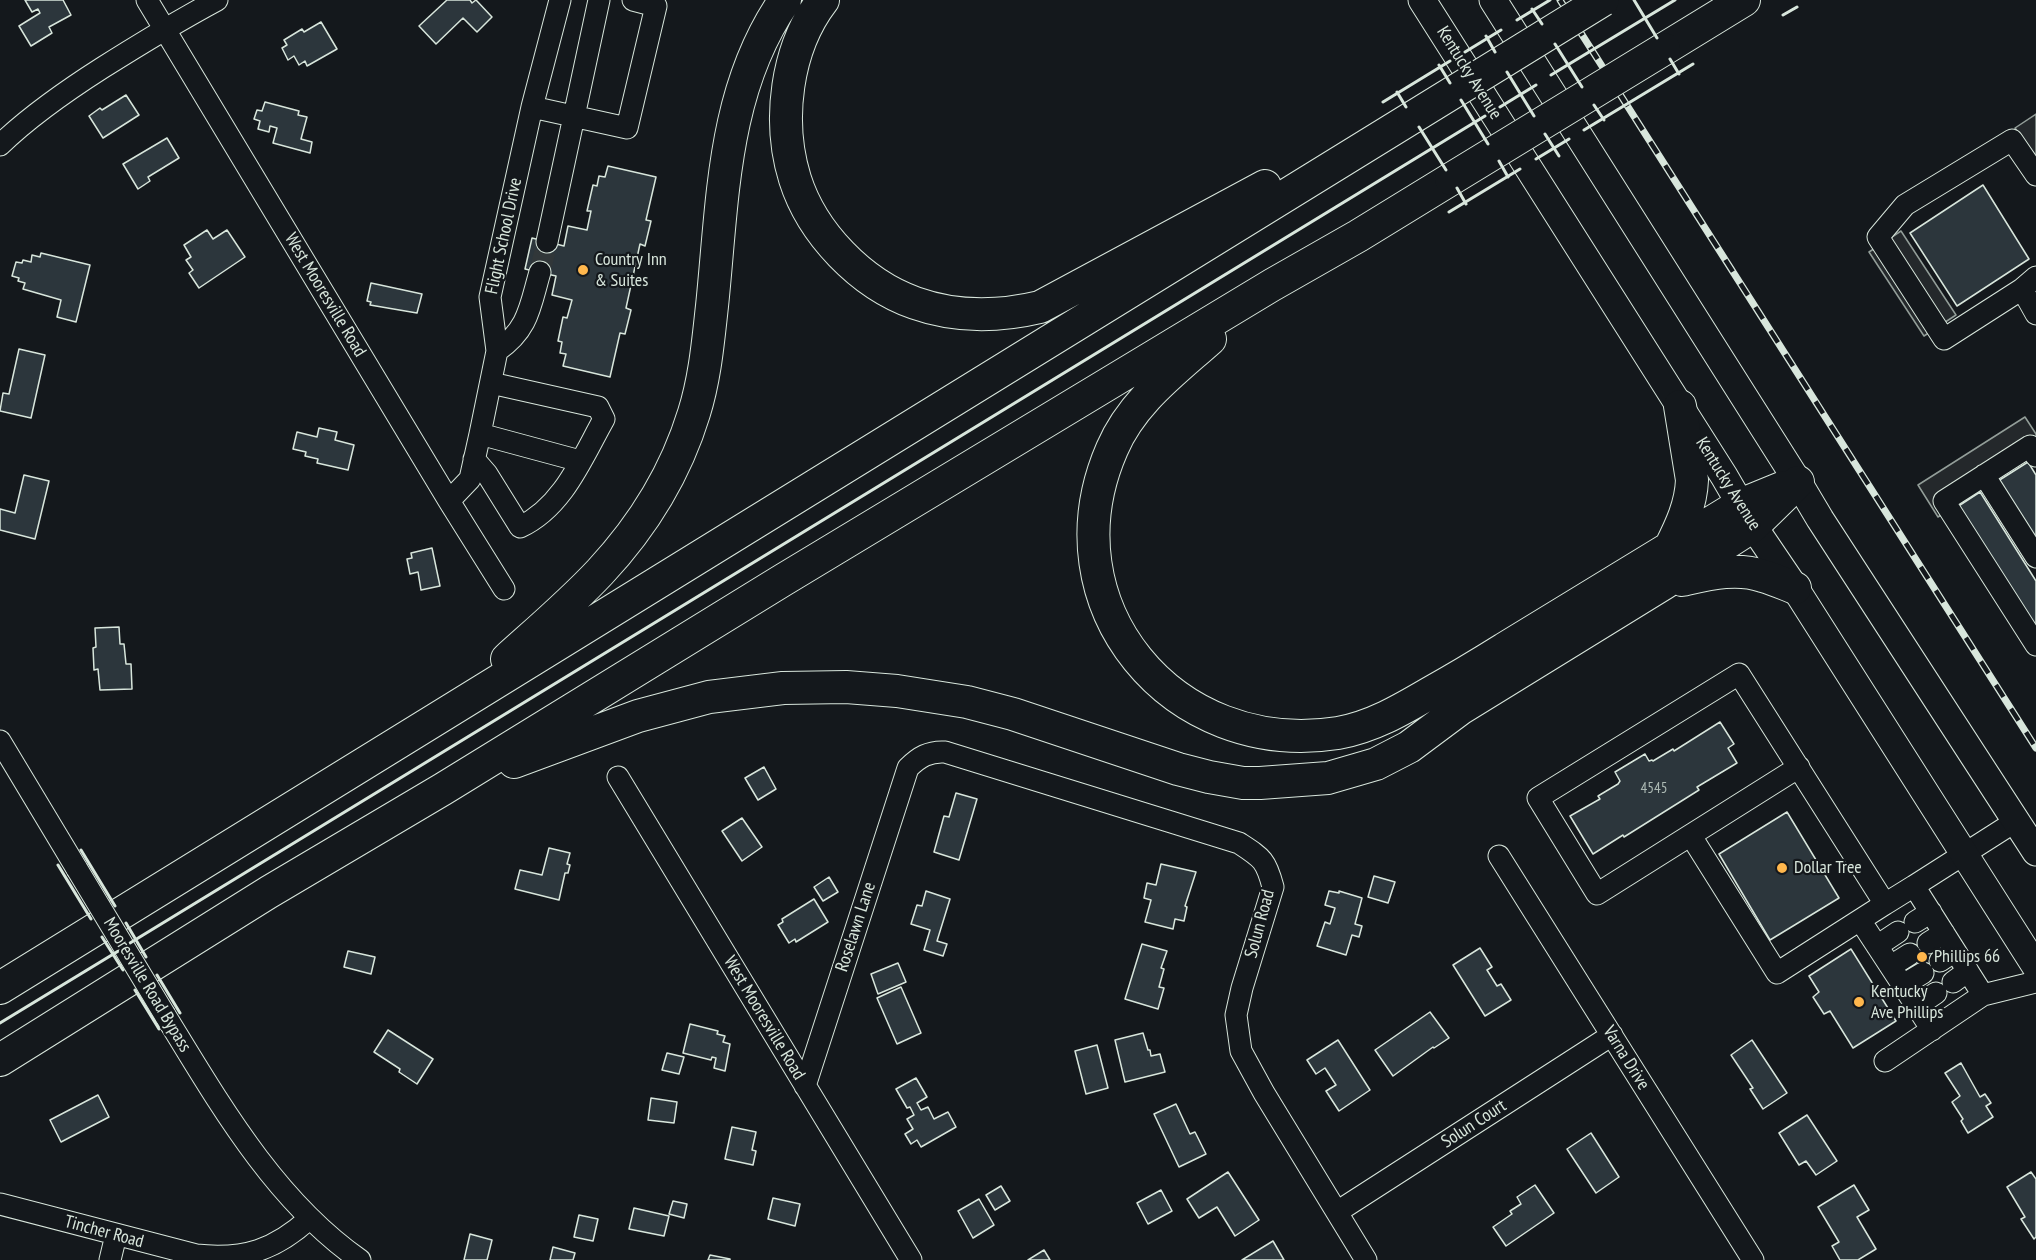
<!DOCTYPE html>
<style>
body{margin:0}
canvas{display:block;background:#14181c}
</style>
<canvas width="2036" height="1260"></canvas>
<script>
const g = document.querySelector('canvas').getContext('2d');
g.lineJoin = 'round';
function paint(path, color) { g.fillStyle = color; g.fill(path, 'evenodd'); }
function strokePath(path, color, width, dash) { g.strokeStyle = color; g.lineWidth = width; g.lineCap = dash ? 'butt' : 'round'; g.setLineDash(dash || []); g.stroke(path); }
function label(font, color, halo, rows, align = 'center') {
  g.font = font + ' "PT Sans Narrow",sans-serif'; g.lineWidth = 4.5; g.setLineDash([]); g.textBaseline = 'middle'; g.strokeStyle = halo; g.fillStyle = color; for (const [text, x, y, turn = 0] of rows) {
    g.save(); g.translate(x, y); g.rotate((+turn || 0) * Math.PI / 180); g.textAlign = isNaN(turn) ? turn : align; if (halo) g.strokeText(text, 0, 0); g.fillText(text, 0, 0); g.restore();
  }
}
const parking = new Path2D(`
 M2036,114V156L2015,128Z
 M1901,231L1956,315L1924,336L1869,252Z
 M2025,417L2036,434V454L1938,517L1918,485Z`);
paint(parking, '#24282b');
strokePath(parking, '#939e99', 1.5);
const building = new Path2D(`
 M25,0H63L71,15L49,27L52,33L31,46L19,26L40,13L38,9L32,12Z
 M447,0H470L472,3L476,0L492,17L477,32L463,18L436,44L419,26Z
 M321,22L337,49L307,66L305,61L299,65L294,56L288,60L282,48L287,45L284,40L302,29L304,32Z
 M126,95L139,115L103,138L89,116L100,108L102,110Z
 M265,102L299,111L298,115L307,117L301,139L312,142L310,153L273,143L277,128L270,126L269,132L258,129L260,121L254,119L257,110L262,111Z
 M167,138L179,158L148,177L150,181L138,189L123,164Z
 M608,166L656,177L646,220L651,221L645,246L640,244L626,308L631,310L625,334L620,333L610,377L563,366L566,354L560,353L562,342L558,341L563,317L567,318L572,300L552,295L556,276L525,269L532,238L564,246L568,226L587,230L591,211H587L593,185L597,186L599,176L605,177Z
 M1983,185L2029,259L1957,306L1910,233Z
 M207,230L213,239L227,230L245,257L199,288L189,273L193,270L186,260L191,257L184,245Z
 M41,253L90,265L76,322L57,317L61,300L23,289L25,283L18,281L19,278L12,276L16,262L22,263L23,260L31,262L32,255L40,257Z
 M371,283L422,294L417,313L370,305L371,302L367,301Z
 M19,349L45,355L31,418L0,411L3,393L9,394Z
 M319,428L337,432L335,440L354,445L348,470L317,463L318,459L305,456L306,452L293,449L297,432L317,437Z
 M2028,462L2036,475V541L1998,481Z
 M24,475L49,481L35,539L0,530V509L15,513Z
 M1980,492L2036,581V631L1957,507Z
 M432,548L440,586L421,590L418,572L410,574L407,559L412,558L411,553Z
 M119,627L120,644H124L126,664H131L132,689L100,690L98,669L94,670L93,648L96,647L95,628Z
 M1720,722L1734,744L1728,748L1737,763L1697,787L1699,790L1624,837L1623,835L1593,854L1570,816L1600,799L1598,796L1618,784L1620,781L1615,772L1645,754L1649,761L1652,760L1653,761L1673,749L1674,751Z
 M764,767L776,789L758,800L745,778Z
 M956,793L977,799L959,860L934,852L944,816L949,817Z
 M1787,812L1839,898L1770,940L1719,854Z
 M742,818L762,847L742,861L722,831Z
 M549,848L570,853L567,864L570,865L568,873H565L559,900L515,889L520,870L542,875Z
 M1161,864L1196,872L1185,906L1187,907L1184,921L1175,919L1173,929L1145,922L1151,900L1144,898L1147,883L1156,885Z
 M1374,876L1395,882L1388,903L1368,897Z
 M829,877L838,892L823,901L814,887Z
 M926,891L950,899L937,941L947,944L943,956L924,950L930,930L911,924L917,905L922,906Z
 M1329,891L1339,893V891L1362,898L1355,924L1362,926L1359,937L1352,935L1346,955L1317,946L1325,922L1330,924L1335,908L1325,905Z
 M814,899L828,922L796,942L795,939L789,943L778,925L783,922L782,919Z
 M1142,944L1167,951L1161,968L1164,969L1159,987L1164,988L1158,1009L1125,999Z
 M1480,948L1492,967L1487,970L1497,986L1501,984L1511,1000L1485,1016L1453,965Z
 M1851,949L1896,1021L1853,1048L1830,1011L1824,1014L1813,997L1819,992L1809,976Z
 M348,951L375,957L371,974L344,967Z
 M898,963L906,982L878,994L871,974Z
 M901,987L921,1033L897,1044L877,998Z
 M1430,1012L1449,1038L1434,1048L1433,1047L1393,1076L1375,1050Z
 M690,1024L718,1031L717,1034L725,1036L723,1042L730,1044L725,1071L714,1068L716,1058L712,1057L711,1060L683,1053Z
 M388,1030L433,1059L417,1084L399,1072L400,1069L374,1052Z
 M1143,1033L1148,1050H1150L1151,1056L1160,1054L1165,1072L1125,1082L1115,1040Z
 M1338,1040L1370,1090L1339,1111L1326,1091L1336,1085L1325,1068L1316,1074L1307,1060Z
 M1752,1040L1787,1093L1763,1109L1750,1089L1753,1088L1731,1055Z
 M1097,1045L1108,1088L1086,1094L1075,1051Z
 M667,1053L684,1057L679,1074L662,1070Z
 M1961,1063L1980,1097L1985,1094L1991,1103L1986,1106L1993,1117L1968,1133L1961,1121L1963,1119L1952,1102L1960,1096L1945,1073Z
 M916,1078L927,1097L917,1103L921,1110L928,1107L934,1119L948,1112L956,1127L921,1147L917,1140L911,1144L905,1134L913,1129L907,1119L914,1115L910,1107L907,1108L896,1089Z
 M98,1095L109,1117L61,1142L50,1120Z
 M651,1098L677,1102L674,1123L648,1120Z
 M1176,1104L1190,1134L1195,1132L1206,1154L1179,1167L1154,1114Z
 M1807,1115L1837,1161L1816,1175L1806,1161L1799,1165L1779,1133Z
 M732,1127L756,1132L752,1150L756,1151L753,1165L725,1159Z
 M1591,1133L1619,1177L1596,1193L1567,1149Z
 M1228,1172L1259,1220L1235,1236L1217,1207L1199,1218L1187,1199Z
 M2031,1172L2036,1179V1237L2034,1239L2021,1219L2025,1217L2007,1187Z
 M1535,1185L1554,1213L1506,1246L1493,1227L1512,1214L1510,1211L1521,1204L1517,1197Z
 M1854,1185L1869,1210L1857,1217L1876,1249L1858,1260H1840L1832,1246L1839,1242L1818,1207Z
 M1001,1186L1010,1201L995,1210L986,1195Z
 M1161,1190L1172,1211L1148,1224L1137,1203Z
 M773,1198L800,1204L795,1226L768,1219Z
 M979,1199L994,1225L973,1238L958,1211Z
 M673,1201L687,1204L684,1218L669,1214Z
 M634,1208L669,1216L664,1236L629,1229Z
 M579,1215L598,1219L593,1241L574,1237Z
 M470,1234L492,1240L487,1260H464Z
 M1273,1241L1284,1260H1242Z
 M553,1247L575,1253L573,1260H550Z
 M1044,1250L1050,1260H1028Z
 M710,1255L730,1259V1260H708Z`);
paint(building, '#2c363c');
strokePath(building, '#d8e6dc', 1.5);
strokePath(new Path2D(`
 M540,272L547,242`), '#313739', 21, [21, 10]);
const minor = new Path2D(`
 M147,0L449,501L504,589
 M532,107L627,128L656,6L633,0
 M0,145C31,115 66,91 102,68C140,44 178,21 217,0
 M2036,175L2012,140L1905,205L1878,237L1944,339L2022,289L2036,314
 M547,242L599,0
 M2022,289L2036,277
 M497,351C529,329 530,306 540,272
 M480,434L580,461
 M2036,456L2030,446L1944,501L2036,645
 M474,459L487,474L520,527C563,507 582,458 604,419L598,407L491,383
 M1984,475L2036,557
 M449,501L470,479L480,434L497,351L490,297L532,107L560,0
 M0,741L77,869
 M1799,767L1597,894L1538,798L1739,674L1885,904L1914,886
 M618,777L911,1260
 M2016,821L1914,886L1983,995L2036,982
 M1691,836L1777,973L1885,904
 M1499,856L1753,1260
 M1860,920L1932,1030
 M1915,922L1931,912
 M1928,943L1944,933
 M1877,946L1898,932
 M1940,961L1955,951
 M1891,966L1910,954
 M1953,982L1968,971
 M1903,985L1923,973
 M1917,1006L1936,993
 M165,1015C219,1103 274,1200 360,1260
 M1885,1061L1983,995
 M805,1086L908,768C919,757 929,751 945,752L1239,843C1262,858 1266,860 1273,887L1242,988L1236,1015L1241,1051L1264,1093L1366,1260
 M0,1204L196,1255C245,1260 275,1250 310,1218
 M1337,1212L1612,1035
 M110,1260L116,1235`);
const major = new Path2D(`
 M1422,0L1724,476L1753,526L1795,588L2036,967
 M1493,0L1798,482L1820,519L2036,852`);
const highway = new Path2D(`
 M823,0C786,48 777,121 795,179C812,233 861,284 915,303C957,318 998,317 1040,307L1265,186
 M1664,49L1744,0
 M1210,339C1173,372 1132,402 1112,449C1044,605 1173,759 1338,733C1372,727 1401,710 1430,693C1455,679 1480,664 1504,649C1583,601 1662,553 1740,505L1784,487
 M1670,548C1681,526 1691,505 1692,480L1680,406
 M1682,580C1709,574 1736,567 1763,576C1774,579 1785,584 1795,588
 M507,659C538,631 571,603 600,572C642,527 676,472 694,413C705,378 708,342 712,306C723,201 722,90 785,0
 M514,762L638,716L709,697L783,688L846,687L897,691L967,702L1013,714L1178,769L1209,777L1243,783H1260L1328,778L1376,764L1409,747L1460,709L1663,584L1753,526L1798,482
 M0,988L1413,117
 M0,1060L269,892L443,789L783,580L1272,285L1358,236L1451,179`);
strokePath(minor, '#d8e6dc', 23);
strokePath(major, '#d8e6dc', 29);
strokePath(highway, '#d8e6dc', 34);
strokePath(minor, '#14181c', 21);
strokePath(major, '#14181c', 27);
strokePath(highway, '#14181c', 32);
const rail = new Path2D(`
 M1560,0L2036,748`);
strokePath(rail, '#d8e6dc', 7);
strokePath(rail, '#14181c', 4.5, [14]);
const minorBridge = new Path2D(`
 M77,869L165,1015`);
const highwayBridge = new Path2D(`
 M1413,117L1603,0
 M1451,179L1664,49`);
strokePath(minorBridge, '#d8e6dc', 23, []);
strokePath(highwayBridge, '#d8e6dc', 34, []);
strokePath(minorBridge, '#14181c', 21);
strokePath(highwayBridge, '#14181c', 32);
strokePath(new Path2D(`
 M1634,0L1657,38
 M1532,9L1542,24
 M1783,15L1797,7
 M1517,20L1550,0
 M1486,36L1495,52
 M1555,44L1582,87
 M1465,52L1501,30
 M1670,59L1679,74
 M1439,65L1450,83
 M1507,72L1534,116
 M1551,75L1675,0
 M1397,92L1406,107
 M1461,100L1488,144
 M1383,102L1450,61
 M1594,105L1604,120
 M1500,107L1536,85
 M1419,127L1446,170
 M1584,130L1693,64
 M1545,134L1559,156
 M1536,159L1569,139
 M1499,161L1508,177
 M1457,188L1466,204
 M1449,212L1520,169
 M81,850L115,906
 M58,865L91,919
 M126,923L146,957
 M102,937L123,970
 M130,943L1485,116
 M157,975L180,1013
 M135,990L159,1029
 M0,1023L120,950`), '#d8e6dc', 3);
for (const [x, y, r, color] of [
 [583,270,6,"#ffb74d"],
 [1782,868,6,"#ffb74d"],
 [1922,957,6,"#ffb74d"],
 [1859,1002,6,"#ffb74d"]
]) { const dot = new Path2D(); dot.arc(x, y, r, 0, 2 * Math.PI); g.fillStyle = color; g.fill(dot); strokePath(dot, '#14181c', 2); }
label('15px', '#adbab4', null, [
 ["4545",1654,789]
]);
label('18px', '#d8e6dc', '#14181c', [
 ["Kentucky Avenue",1469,73,58],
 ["Flight School Drive",504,236,-78],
 ["West Mooresville Road",325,295,59],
 ["Kentucky Avenue",1728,484,58],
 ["Solun Road",1260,924,-75],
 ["Roselawn Lane",856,927,-72],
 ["Mooresville Road Bypass",147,985,59],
 ["West Mooresville Road",764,1018,59],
 ["Varna Drive",1626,1058,58],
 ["Solun Court",1474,1124,-33],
 ["Tincher Road",104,1232,15]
]);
label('18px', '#d8e6dc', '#14181c', [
 ["Country Inn",595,260],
 ["& Suites",595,281],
 ["Dollar Tree",1794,868],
 ["Phillips 66",1934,957],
 ["Kentucky",1871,992],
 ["Ave Phillips",1871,1013]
], 'left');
</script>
